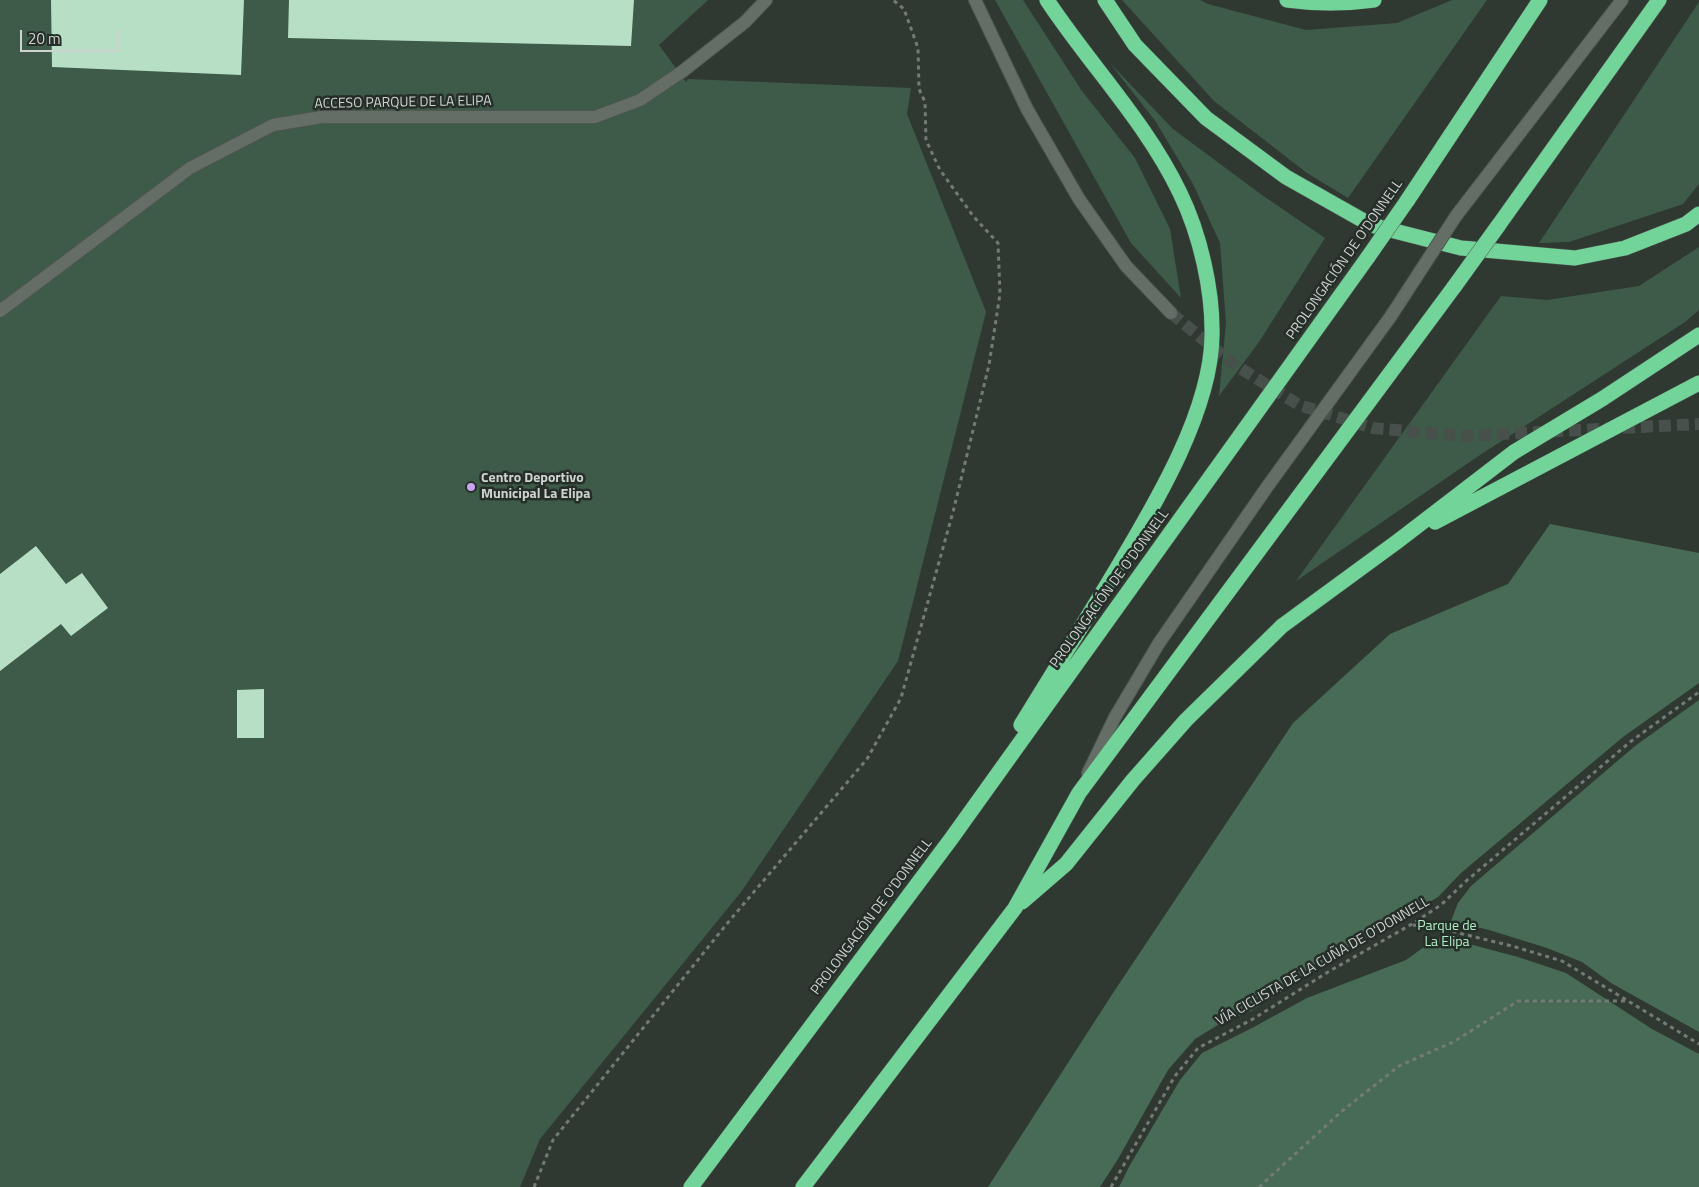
<!DOCTYPE html>
<meta charset="utf-8">
<style>
body{margin:0}
#map{position:relative;width:1699px;height:1187px;overflow:hidden;background:#2f3932;font-family:"Titillium Web",sans-serif}
canvas{display:block}
.scale{position:absolute;left:20px;top:30px;width:99px;height:22px;box-sizing:border-box;border:2px solid #ced3cf;border-top:0;padding-left:6px;font-size:15px;line-height:18px;white-space:nowrap;color:#ced3cf;-webkit-text-stroke:4px #252e28;paint-order:stroke}
</style>
<div id="map">
<canvas width="1699" height="1187"></canvas>
<div class="scale">20 m</div>
</div>
<script>
const g = document.querySelector('canvas').getContext('2d');
g.lineJoin = 'round';
function paint(path, color) { g.fillStyle = color; g.fill(path, 'evenodd'); }
function strokePath(path, color, width, dash) { g.strokeStyle = color; g.lineWidth = width; g.lineCap = dash ? 'butt' : 'round'; g.setLineDash(dash || []); g.stroke(path); }
function label(font, color, halo, rows, align = 'center') {
  g.font = font + ' "Titillium Web",sans-serif'; g.lineWidth = 5; g.setLineDash([]); g.textBaseline = 'middle'; g.strokeStyle = halo; g.fillStyle = color; for (const [text, x, y, turn = 0] of rows) {
    g.save(); g.translate(x, y); g.rotate((+turn || 0) * Math.PI / 180); g.textAlign = isNaN(turn) ? turn : align; if (halo) g.strokeText(text, 0, 0); g.fillText(text, 0, 0); g.restore();
  }
}
paint(new Path2D(`
 M0,0H708L659,45L686,82L688,79L911,88L907,114L986,312L898,661L741,892L540,1139L520,1187H0Z
 M995,0H1023L1082,91L1135,158L1170,229L1181,298L1131,243Z
 M1122,0H1200L1208,4L1306,30L1397,23L1452,0H1487L1348,198L1307,173L1214,101Z
 M1699,2V184L1683,204L1569,242L1539,243Z
 M1109,62L1173,129L1262,195L1325,238L1259,342L1219,396L1226,323L1220,243L1193,184L1156,122Z
 M1699,247V310L1685,322L1477,457L1296,581L1501,296L1547,300L1639,286Z`), '#3d5b48');
paint(new Path2D(`
 M1550,524L1699,553V683L1623,737L1461,873L1438,897L1323,965L1251,1011L1221,1023L1195,1039L1168,1070L1118,1159L1100,1187H988L1113,993L1293,723L1390,634L1508,584Z
 M1699,700V1032L1611,983L1582,962L1547,948L1489,930L1451,921L1458,903L1471,886L1635,746Z
 M1443,937L1518,957L1566,973L1652,1029L1699,1054V1187H1119L1130,1165L1180,1080L1202,1053L1252,1028L1307,998L1406,960L1428,944Z`), '#476b54');
paint(new Path2D(`
 M51,0H244L241,75L52,67Z
 M289,0H634L631,46L288,38Z
 M36,546L66,584L82,573L108,608L71,636L61,624L0,671V574Z
 M264,689V738H237V690Z`), '#b7dfc5');
strokePath(new Path2D(`
 M1171,313L1232,363L1299,405L1373,428L1462,436L1699,424`), '#47504a', 12, [12, 6]);
const service = new Path2D(`
 M1456,216L1622,0
 M1088,773L1115,717L1159,643L1267,487L1391,316`);
const minor = new Path2D(`
 M975,0L1027,109L1079,199L1126,266L1171,313
 M0,311L190,168L273,125L322,117H595L640,100L683,71L745,22L766,0`);
const motorway = new Path2D(`
 M1105,0L1135,45L1206,118L1286,177L1371,225L1461,248L1575,258L1625,248L1686,224L1699,214
 M1287,0C1316,4 1345,4 1374,0
 M1407,201L1540,0
 M1498,226L1659,0
 M1435,522L1699,383
 M1021,725C1054,671 1088,617 1120,563C1157,501 1211,410 1212,336C1213,290 1200,234 1180,193C1146,122 1090,65 1047,0
 M1022,902L1066,864L1133,780L1186,720L1282,626L1398,541L1514,452L1602,399L1699,335
 M691,1187L951,839L1368,257
 M803,1187L1015,908L1079,793L1454,287`);
strokePath(service, '#4e5650', 14);
strokePath(minor, '#4e5650', 14);
strokePath(motorway, '#4e5650', 16);
strokePath(new Path2D(`
 M1413,925L1446,930L1512,946L1562,961L1699,1044
 M534,1187L553,1140L730,920L867,759L901,698L953,512L989,365L1000,294L998,243L973,216L940,170L926,140L925,102L919,89L918,48L904,9L893,0
 M1111,1187L1175,1076L1198,1048L1253,1019L1328,972L1412,924L1441,905L1465,882L1630,742L1699,692
 M1259,1187L1342,1111L1399,1066L1455,1041L1518,1001H1627`), '#747b76', 3, [4, 4]);
strokePath(service, '#646e67', 12);
strokePath(minor, '#646e67', 12);
strokePath(motorway, '#72d499', 15);
const serviceBridge = new Path2D(`
 M1391,316L1456,216`);
const motorwayBridge = new Path2D(`
 M1368,257L1407,201
 M1454,287L1498,226`);
strokePath(serviceBridge, '#4e5650', 14, []);
strokePath(motorwayBridge, '#4e5650', 16, []);
strokePath(serviceBridge, '#646e67', 12);
strokePath(motorwayBridge, '#72d499', 15);
for (const [x, y, r, color] of [
 [471,487,5,"#c8a5ee"]
]) { const dot = new Path2D(); dot.arc(x, y, r, 0, 2 * Math.PI); g.fillStyle = color; g.fill(dot); strokePath(dot, '#252e28', 2); }
label('14px', '#ced3cf', '#252e28', [
 ["ACCESO PARQUE DE LA ELIPA",403,103,-1],
 ["PROLONGACIÓN DE O'DONNELL",1345,260,-55],
 ["PROLONGACIÓN DE O'DONNELL",1110,589,-54],
 ["PROLONGACIÓN DE O'DONNELL",872,917,-53],
 ["VÍA CICLISTA DE LA CUÑA DE O'DONNELL",1323,962,-30]
]);
label('bold 14px', '#ced3cf', '#252e28', [
 ["Centro Deportivo",481,479],
 ["Municipal La Elipa",481,495]
], 'left');
label('14px', '#afeec5', '#252e28', [
 ["Parque de",1447,927],
 ["La Elipa",1447,943]
]);
</script>
